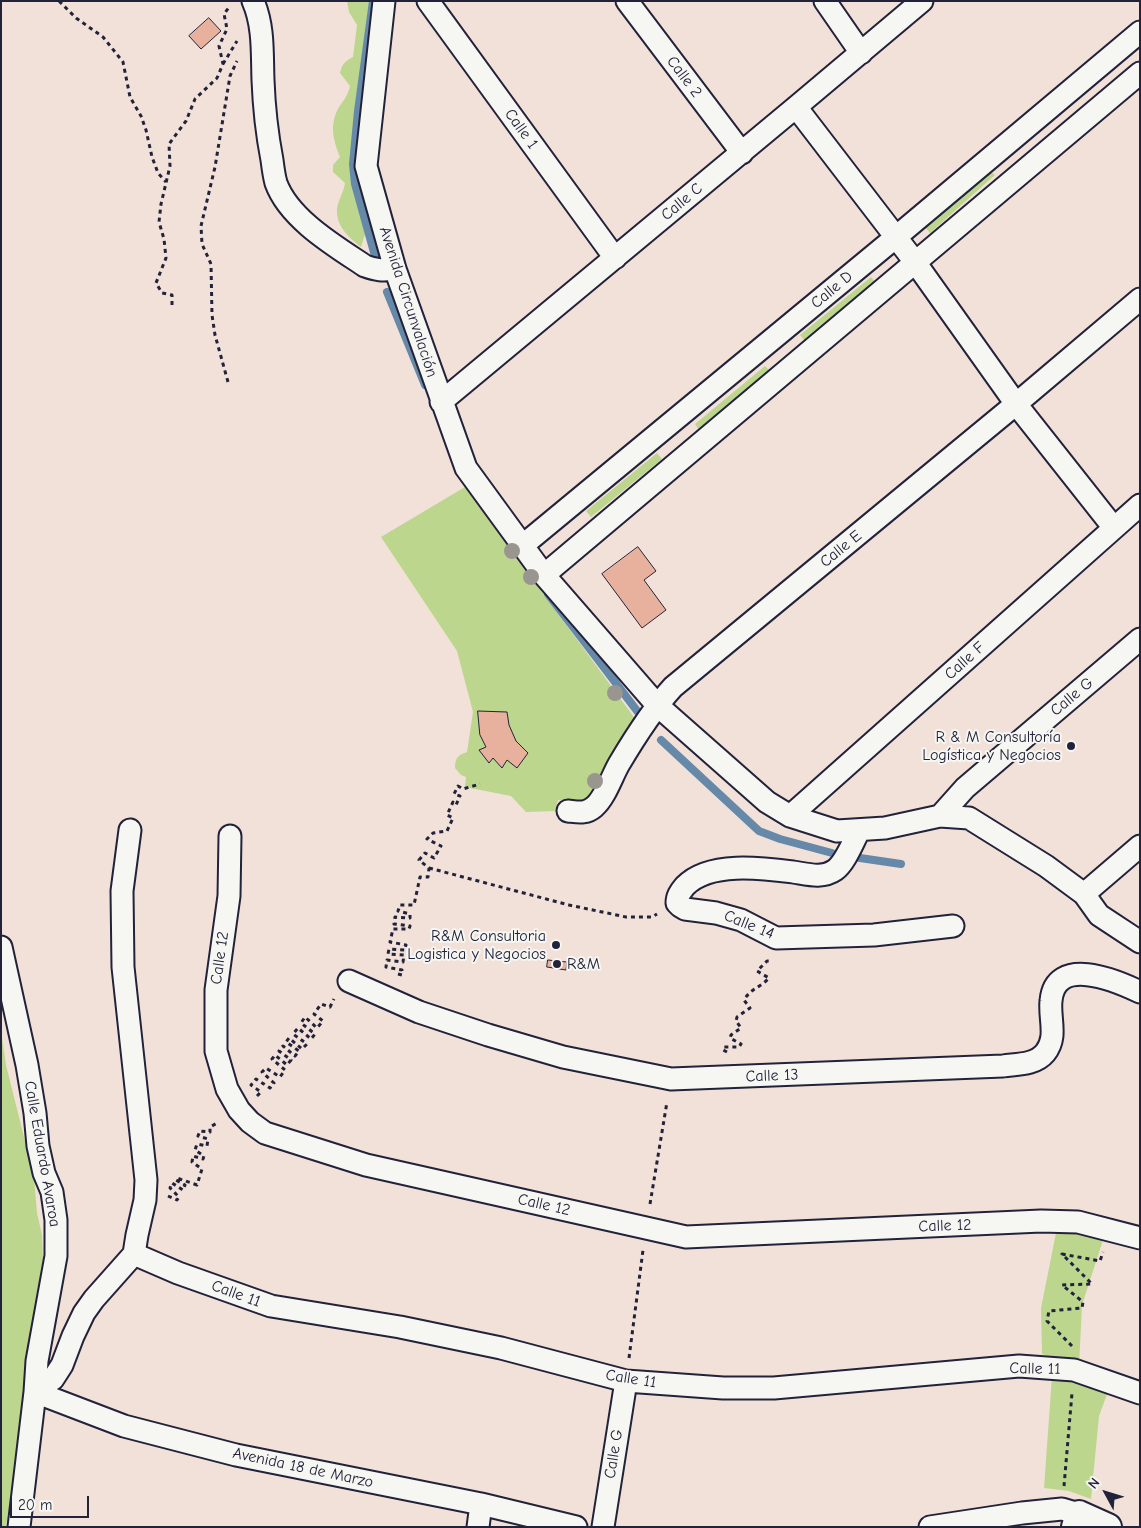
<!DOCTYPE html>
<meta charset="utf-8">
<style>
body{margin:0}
#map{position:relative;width:1141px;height:1528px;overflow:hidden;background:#f2e1d8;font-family:"Comic Neue",sans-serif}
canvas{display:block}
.frame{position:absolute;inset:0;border:2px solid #22223b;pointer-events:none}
.north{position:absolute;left:1081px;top:1468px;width:50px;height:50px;-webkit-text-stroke:4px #f6f6f2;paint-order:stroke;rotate:309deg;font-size:14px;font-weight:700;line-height:20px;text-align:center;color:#22223b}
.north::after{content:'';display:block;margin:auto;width:18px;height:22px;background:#22223b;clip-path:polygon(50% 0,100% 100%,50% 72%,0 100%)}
.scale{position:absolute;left:10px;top:1496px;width:79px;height:22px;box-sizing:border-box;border:2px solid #22223b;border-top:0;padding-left:6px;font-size:15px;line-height:18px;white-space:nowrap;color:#22223b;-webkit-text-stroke:4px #f6f6f2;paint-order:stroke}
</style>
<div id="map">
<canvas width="1141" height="1528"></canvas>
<div class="frame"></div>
<div class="north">N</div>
<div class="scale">20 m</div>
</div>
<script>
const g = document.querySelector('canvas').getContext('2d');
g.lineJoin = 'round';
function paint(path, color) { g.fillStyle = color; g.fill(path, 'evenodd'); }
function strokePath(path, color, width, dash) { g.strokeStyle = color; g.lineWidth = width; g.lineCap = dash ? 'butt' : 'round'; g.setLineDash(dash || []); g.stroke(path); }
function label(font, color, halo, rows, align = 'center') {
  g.font = font + ' "Comic Neue",sans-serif'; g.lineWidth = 4; g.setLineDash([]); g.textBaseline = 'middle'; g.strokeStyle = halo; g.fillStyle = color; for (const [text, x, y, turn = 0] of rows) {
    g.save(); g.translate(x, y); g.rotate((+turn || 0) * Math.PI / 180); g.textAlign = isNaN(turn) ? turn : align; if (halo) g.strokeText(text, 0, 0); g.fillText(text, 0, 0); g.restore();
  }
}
paint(new Path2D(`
 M347,1H370L351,163L354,185L366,231L361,247C349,237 336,227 337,209C338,200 344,192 345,183L333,172V165L340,157C333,139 329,125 339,107C344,100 348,95 350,86L340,73C342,64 345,61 353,57L357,25L349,12Z
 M989,170L995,175L930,233L925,227Z
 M871,277L876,283L805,341L800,335Z
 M765,366L771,372L699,430L695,424Z
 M657,453L662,459L591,517L586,511Z
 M465,487L639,724L594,805L558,800L555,811L526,812L511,796L465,787L466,777L461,775L455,768C455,758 458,755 467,752L473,712L457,651L381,537Z
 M1,1031L6,1065L34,1177L37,1213L42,1235L45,1308L11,1510L5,1527H1Z
 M1057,1228L1103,1240L1082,1305L1079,1367L1042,1354L1041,1308Z
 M1053,1362L1110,1386L1099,1416L1091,1499L1069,1491L1044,1488Z`), '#bcd68e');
strokePath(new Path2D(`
 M373,1L358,111L353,164L355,184L378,267
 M387,292L425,385
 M548,594L644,720
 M661,740L759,831L780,839L832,853
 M860,858L901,864`), '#6689a9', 8);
const building = new Path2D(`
 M209,18L221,31L201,49L189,36Z
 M638,547L656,571L644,580L666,610L642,628L602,574Z
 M478,711L507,712L509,725L516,741L528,753L517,768L507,760L502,768L493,758L489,763L479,750L486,747L480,735Z
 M548,960L567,962L566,970L547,967Z`);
paint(building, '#e8b19d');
strokePath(building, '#22223b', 1);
const minor = new Path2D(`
 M253,1C264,26 262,54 263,80C264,107 267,134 272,160C273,168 274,176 276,183C289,219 335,246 365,266C376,270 383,271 395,269
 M384,1L366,166L395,269L466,468L544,575L657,705L767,802L790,816L837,831L885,828L940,816L969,818L1046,866L1084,894L1099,915L1140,942
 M428,1L615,258
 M627,1L742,153
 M825,1L861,53
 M796,107L915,262L1016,404L1114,528
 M441,402L796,107L922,1
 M522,546L896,237L1140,32
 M544,575L1140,73
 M568,811C578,812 586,814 594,807C605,798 612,776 619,764C635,737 652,710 673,687L1016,404L1140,299
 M790,816L1140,505
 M940,816L965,788L1140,639
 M859,831C853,842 845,863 835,870C822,879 807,874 793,872C762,868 709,861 685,886C681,891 677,895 677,903L680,906L685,909L716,913L741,920L776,938L874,935L953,926
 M230,836L229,896L216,990V1051L227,1089L239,1110L250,1122L265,1133L366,1165L686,1237L1041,1221L1078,1222L1140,1238
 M1084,894L1140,846
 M1,947L27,1065L35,1113L38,1146L44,1173L52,1192L56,1220V1256L37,1361L35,1392L124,1426L236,1455L481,1504L576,1527
 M349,981L419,1012L488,1035L563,1057L671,1079L1003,1066C1017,1064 1035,1065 1045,1053C1058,1037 1049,1019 1051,1001C1055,955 1115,980 1140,992
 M134,1254L178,1273L271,1306L400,1327L501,1348L626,1381L723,1388H774L1019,1366L1074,1370L1140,1393
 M19,1527L35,1392L53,1379L62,1365L73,1336L84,1313L94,1299L134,1254L137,1235L145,1200L146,1180L123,967L122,891L130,830
 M478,1527L481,1504
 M603,1527L626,1381
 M930,1527L1022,1513L1062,1509L1079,1514`);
const tertiary = new Path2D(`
 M1075,1527L1079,1514L1108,1527`);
strokePath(minor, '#22223b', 25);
strokePath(tertiary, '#22223b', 30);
strokePath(new Path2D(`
 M59,1L76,18L103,37L123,62L130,97L141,116L146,130L152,157L158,173L166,182
 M223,64L237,41
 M172,305V295L162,293L156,283L166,258L164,239L159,222L161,204L170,166L169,144L186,121L195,99L217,78L223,64L219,46L227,29L224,14L230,6
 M228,382L215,335L212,315L211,264L202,244L201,226L215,167L230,76L237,61
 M429,868L569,905L626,917H652L657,914
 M398,974L402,975V970L386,967L387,960L403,962L404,955L388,954L389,949L405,950L406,945L390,942L393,929H409L410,926L394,924L395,917L410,918V914L398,911L400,905H414L420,877H428L429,868L419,860L425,853L434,858L441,846L427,839L433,833L447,831L453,818L447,815L453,802L456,805L460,796L454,794L458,786L463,789L480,784
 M727,1052L723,1050L724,1047H739L741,1044L730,1038L731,1035L741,1028L736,1021L737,1017L750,1008L744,1000C751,988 760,988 769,978L757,971L767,961H769
 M257,1096L261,1092L251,1085L256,1079L270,1088L274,1083L262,1072L266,1068L280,1077L285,1070L272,1059L275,1055L287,1065L291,1060L279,1051L283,1046L295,1056L299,1051L286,1042L289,1038L302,1049L307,1044L293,1034L298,1028L311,1039L315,1034L301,1023L305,1017L317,1028L323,1021L314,1014L321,1004L330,1007L334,999
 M168,1196L177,1200L179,1197L170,1188L172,1183L183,1190L185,1185L176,1180L177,1178L197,1185L202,1169L192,1162L193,1156L203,1159L204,1156L195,1150L197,1144L207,1146L208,1139L198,1136L200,1131L210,1132V1127L219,1122
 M650,1204L667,1102
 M1072,1346L1047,1321L1049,1311L1082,1308L1083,1302L1062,1285L1092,1284L1062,1254L1100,1261L1103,1252
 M629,1358L643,1250
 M1064,1486L1072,1393`), '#22223b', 3, [4, 4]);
strokePath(minor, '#f6f6f2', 21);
strokePath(tertiary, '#f6f6f2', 26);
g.fillStyle = '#99968f';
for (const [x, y] of [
 [512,551],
 [531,577],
 [615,693],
 [595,781]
]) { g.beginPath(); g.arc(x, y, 8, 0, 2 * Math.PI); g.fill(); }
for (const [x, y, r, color] of [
 [1071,746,5,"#22223b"],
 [556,945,5,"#22223b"],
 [557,964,5,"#22223b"]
]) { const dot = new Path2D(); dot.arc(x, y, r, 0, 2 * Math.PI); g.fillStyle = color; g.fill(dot); strokePath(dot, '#f6f6f2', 2); }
label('16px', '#22223b', '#f6f6f2', [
 ["Calle 2",684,77,53],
 ["Calle 1",521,129,54],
 ["Calle C",682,202,-40],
 ["Calle D",832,290,-40],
 ["Avenida Circunvalación",408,302,72],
 ["Calle E",841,549,-39],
 ["Calle F",965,661,-42],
 ["Calle G",1072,697,-40],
 ["Calle 14",749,925,22],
 ["Calle 12",220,958,-82],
 ["Calle 13",772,1076,-2],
 ["Calle Eduardo Avaroa",42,1154,80],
 ["Calle 12",544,1205,13],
 ["Calle 12",945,1226,-2],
 ["Calle 11",236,1294,20],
 ["Calle 11",1035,1369,1],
 ["Calle 11",631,1379,9],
 ["Calle G",614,1454,-81],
 ["Avenida 18 de Marzo",303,1468,12]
]);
label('16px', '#22223b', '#f6f6f2', [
 ["R & M Consultoría",1061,737],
 ["Logística y Negocios",1061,755],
 ["R&M Consultoria",546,936],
 ["Logistica y Negocios",546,954],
 ["R&M",567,964,"left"]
], 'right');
</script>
